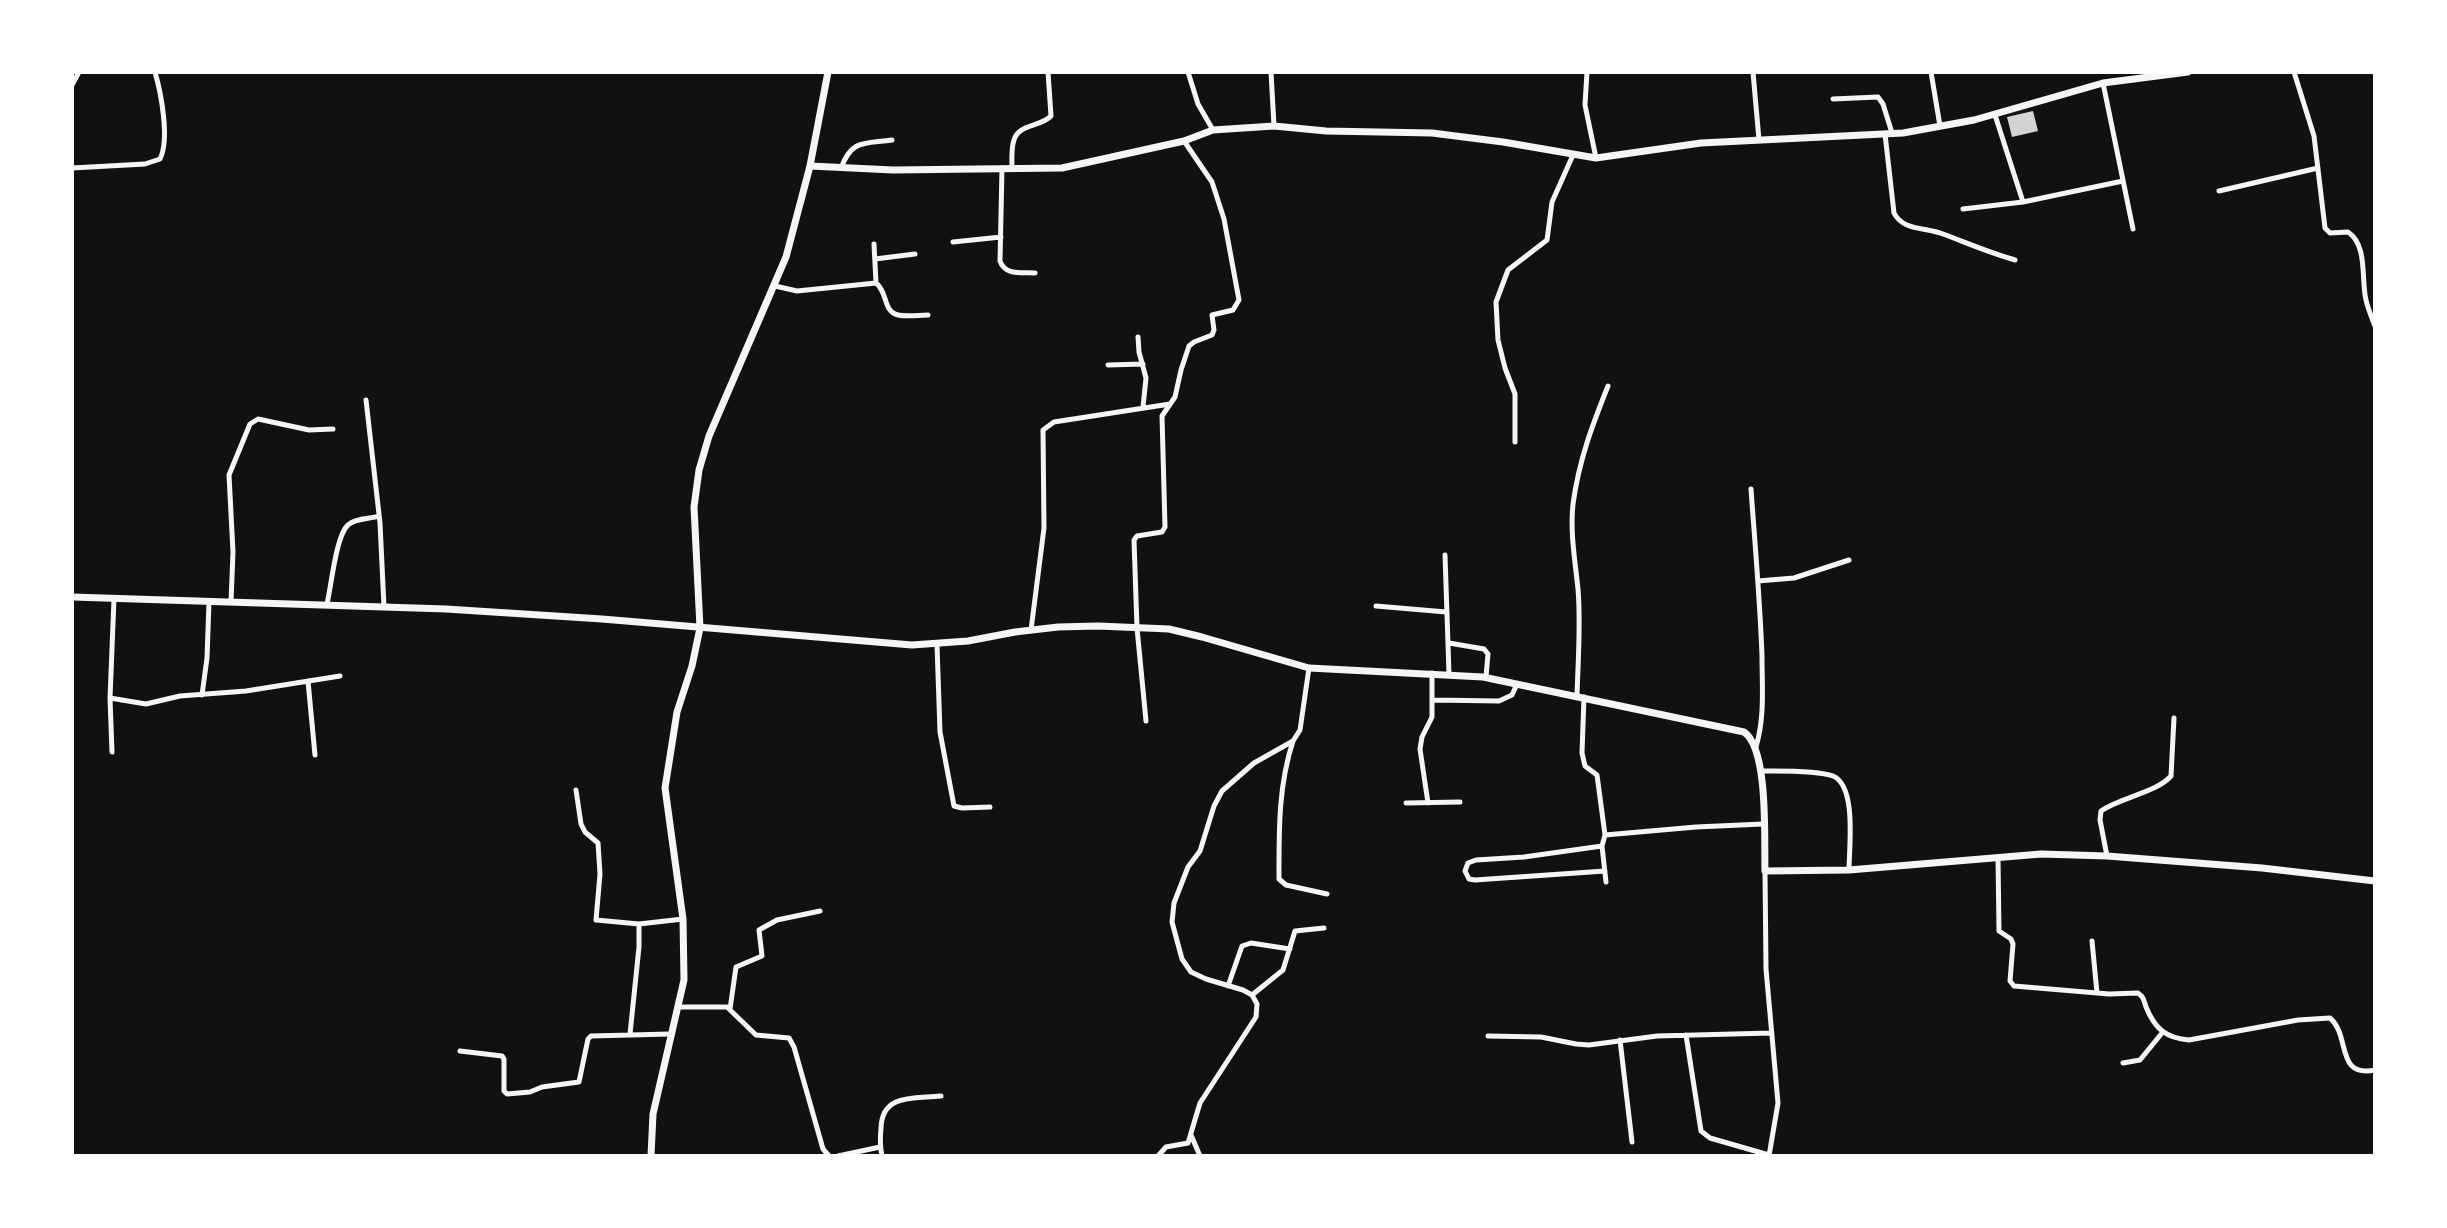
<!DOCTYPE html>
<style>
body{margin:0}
#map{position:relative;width:2447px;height:1228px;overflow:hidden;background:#111;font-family:"Public Sans",sans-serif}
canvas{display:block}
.frame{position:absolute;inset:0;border:74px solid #fff;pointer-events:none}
</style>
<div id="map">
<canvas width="2447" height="1228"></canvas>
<div class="frame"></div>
</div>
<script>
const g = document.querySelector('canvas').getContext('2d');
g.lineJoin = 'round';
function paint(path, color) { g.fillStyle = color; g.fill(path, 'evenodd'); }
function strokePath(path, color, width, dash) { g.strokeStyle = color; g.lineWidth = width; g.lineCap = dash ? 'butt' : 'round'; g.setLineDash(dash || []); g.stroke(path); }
paint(new Path2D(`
 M2033,111L2038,131L2012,137L2007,117Z`), '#d3d3d3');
strokePath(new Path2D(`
 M1188,72L1198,104L1213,130
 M1271,72L1274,126
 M1587,72L1585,105L1596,158
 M1753,72L1759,140
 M1931,72L1940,126
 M2294,72L2314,136L2325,228L2330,233L2348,232C2368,245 2361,280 2366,300C2368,309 2372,318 2375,326
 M2103,83L2133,229
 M72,85L79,72
 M1833,99L1878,97L1883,104L1892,133
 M1995,115L2023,202
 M1885,134L1894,213C1903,231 1926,227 1943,234C1967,243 1990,253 2015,260
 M72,168L145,164L160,159C170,139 161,93 155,72
 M841,168C852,139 864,144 892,140
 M1002,168L1000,261C1005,276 1022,272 1035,273
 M1012,168C1012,159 1011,148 1014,140C1018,124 1041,127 1051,116L1048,72
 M2219,191L2318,168
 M1963,209L2023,202L2123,181
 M953,242L1001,237
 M874,244L876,283
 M875,259L915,254
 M775,286L797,291L876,283C888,292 883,312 898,315C908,317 919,315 928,315
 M1138,337L1139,352L1146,378L1143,407
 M1108,365L1143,364
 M366,400L380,523L384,607
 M1515,442V394L1505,368L1498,340L1496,302L1508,270L1547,240L1552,202L1573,155
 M1751,489C1755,545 1760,600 1762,656C1762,687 1765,716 1756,747
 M1445,555L1449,674
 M1758,581L1794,578L1849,560
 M231,602L233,552L229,475L250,424L258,419L309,430L333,429
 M327,604C331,588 336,535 348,525C355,518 370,519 379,516
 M1376,606L1446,612
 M1031,630L1044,528L1043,430L1054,422L1170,404
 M1449,643L1484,649L1488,654L1486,677
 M937,645L940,732L954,806L962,808L990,807
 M308,681L315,755
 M202,695L207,658L209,602
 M1577,696C1578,660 1581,624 1578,589C1575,560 1570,533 1573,504C1579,460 1592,426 1608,386
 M1584,697L1582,753L1585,766L1597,775L1605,835L1602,846L1606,882
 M110,698L146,704L180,696L246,691L340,676
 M1433,700L1499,701L1512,695L1517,684
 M1146,721L1137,628L1134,540L1137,536L1162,532L1165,527L1162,416L1175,397L1181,370L1189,346L1194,342L1212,335L1214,330L1212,315L1233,310L1239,300L1224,219L1212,182L1184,141
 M1293,741C1278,787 1279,832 1279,879L1286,885L1327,894
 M112,752L110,698L114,599
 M1761,771C1779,771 1817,770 1833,776C1857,786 1849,848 1849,870
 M576,790L581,824L585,832L598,843L600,874L596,920L639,924L683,919
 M1406,803L1460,802
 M1428,803L1420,749L1422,737L1432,717V673
 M1605,835L1696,827L1763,824
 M1602,846L1524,857L1476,860L1468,863L1465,871L1469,879L1475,880L1605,871
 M2107,856L2100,820L2101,811C2121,797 2156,793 2171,776L2174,718
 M1998,857L1999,931L2011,939L2013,944L2010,981L2014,986L2109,994L2138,993C2144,997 2144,1001 2146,1007C2155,1029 2166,1038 2189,1040L2298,1020L2330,1018C2351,1036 2335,1078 2375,1070
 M1765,871L1766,969L1778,1103L1769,1156
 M2092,941L2097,993
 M1228,986L1242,946L1251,943L1290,949
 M1252,995L1283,970L1295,931L1324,928
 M679,1007H727L756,1035L789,1038L794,1047L823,1149L829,1156
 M730,1009L736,967L762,956L759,930L777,920L820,911
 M630,1034L639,947V924
 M1686,1035L1701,1131L1710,1138L1769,1155
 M1488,1036L1541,1037L1576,1044L1589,1045L1657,1036L1771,1033
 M1620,1040L1632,1142
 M460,1051L502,1056L504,1059V1091L507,1094L530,1092L542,1087L579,1082L588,1039L591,1036L670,1034
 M2123,1063L2140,1060L2162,1033
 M1191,1135L1200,1156
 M838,1156L880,1147
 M882,1156C880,1147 880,1138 881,1128C882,1093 914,1099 941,1096
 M1158,1156L1166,1147L1188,1143L1200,1103L1256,1017L1257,1004L1252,995L1243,990L1206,979L1191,972L1182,959L1172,922L1174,903L1188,867L1200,851L1214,806L1222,791L1254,763L1293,741L1300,730L1309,668`), '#f5f5f5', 5);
strokePath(new Path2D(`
 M810,166L893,170L1062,168L1184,141L1213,130L1274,126L1326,131L1432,133L1503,142L1596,158L1701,143L1903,133L1974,120L2103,83L2188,72
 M72,597L446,609L602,619L912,645L968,641L1015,632L1058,627L1098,626L1169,629L1202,637L1309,668L1483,677L1744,732C1769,749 1764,841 1765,871L1849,870L2041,854L2107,856L2262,868L2375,881
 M651,1156L653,1114L684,980L683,919L665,788L677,712L692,666L700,628L694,507L699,470L709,436L786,257L810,166L828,72`), '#f5f5f5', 7);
</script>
